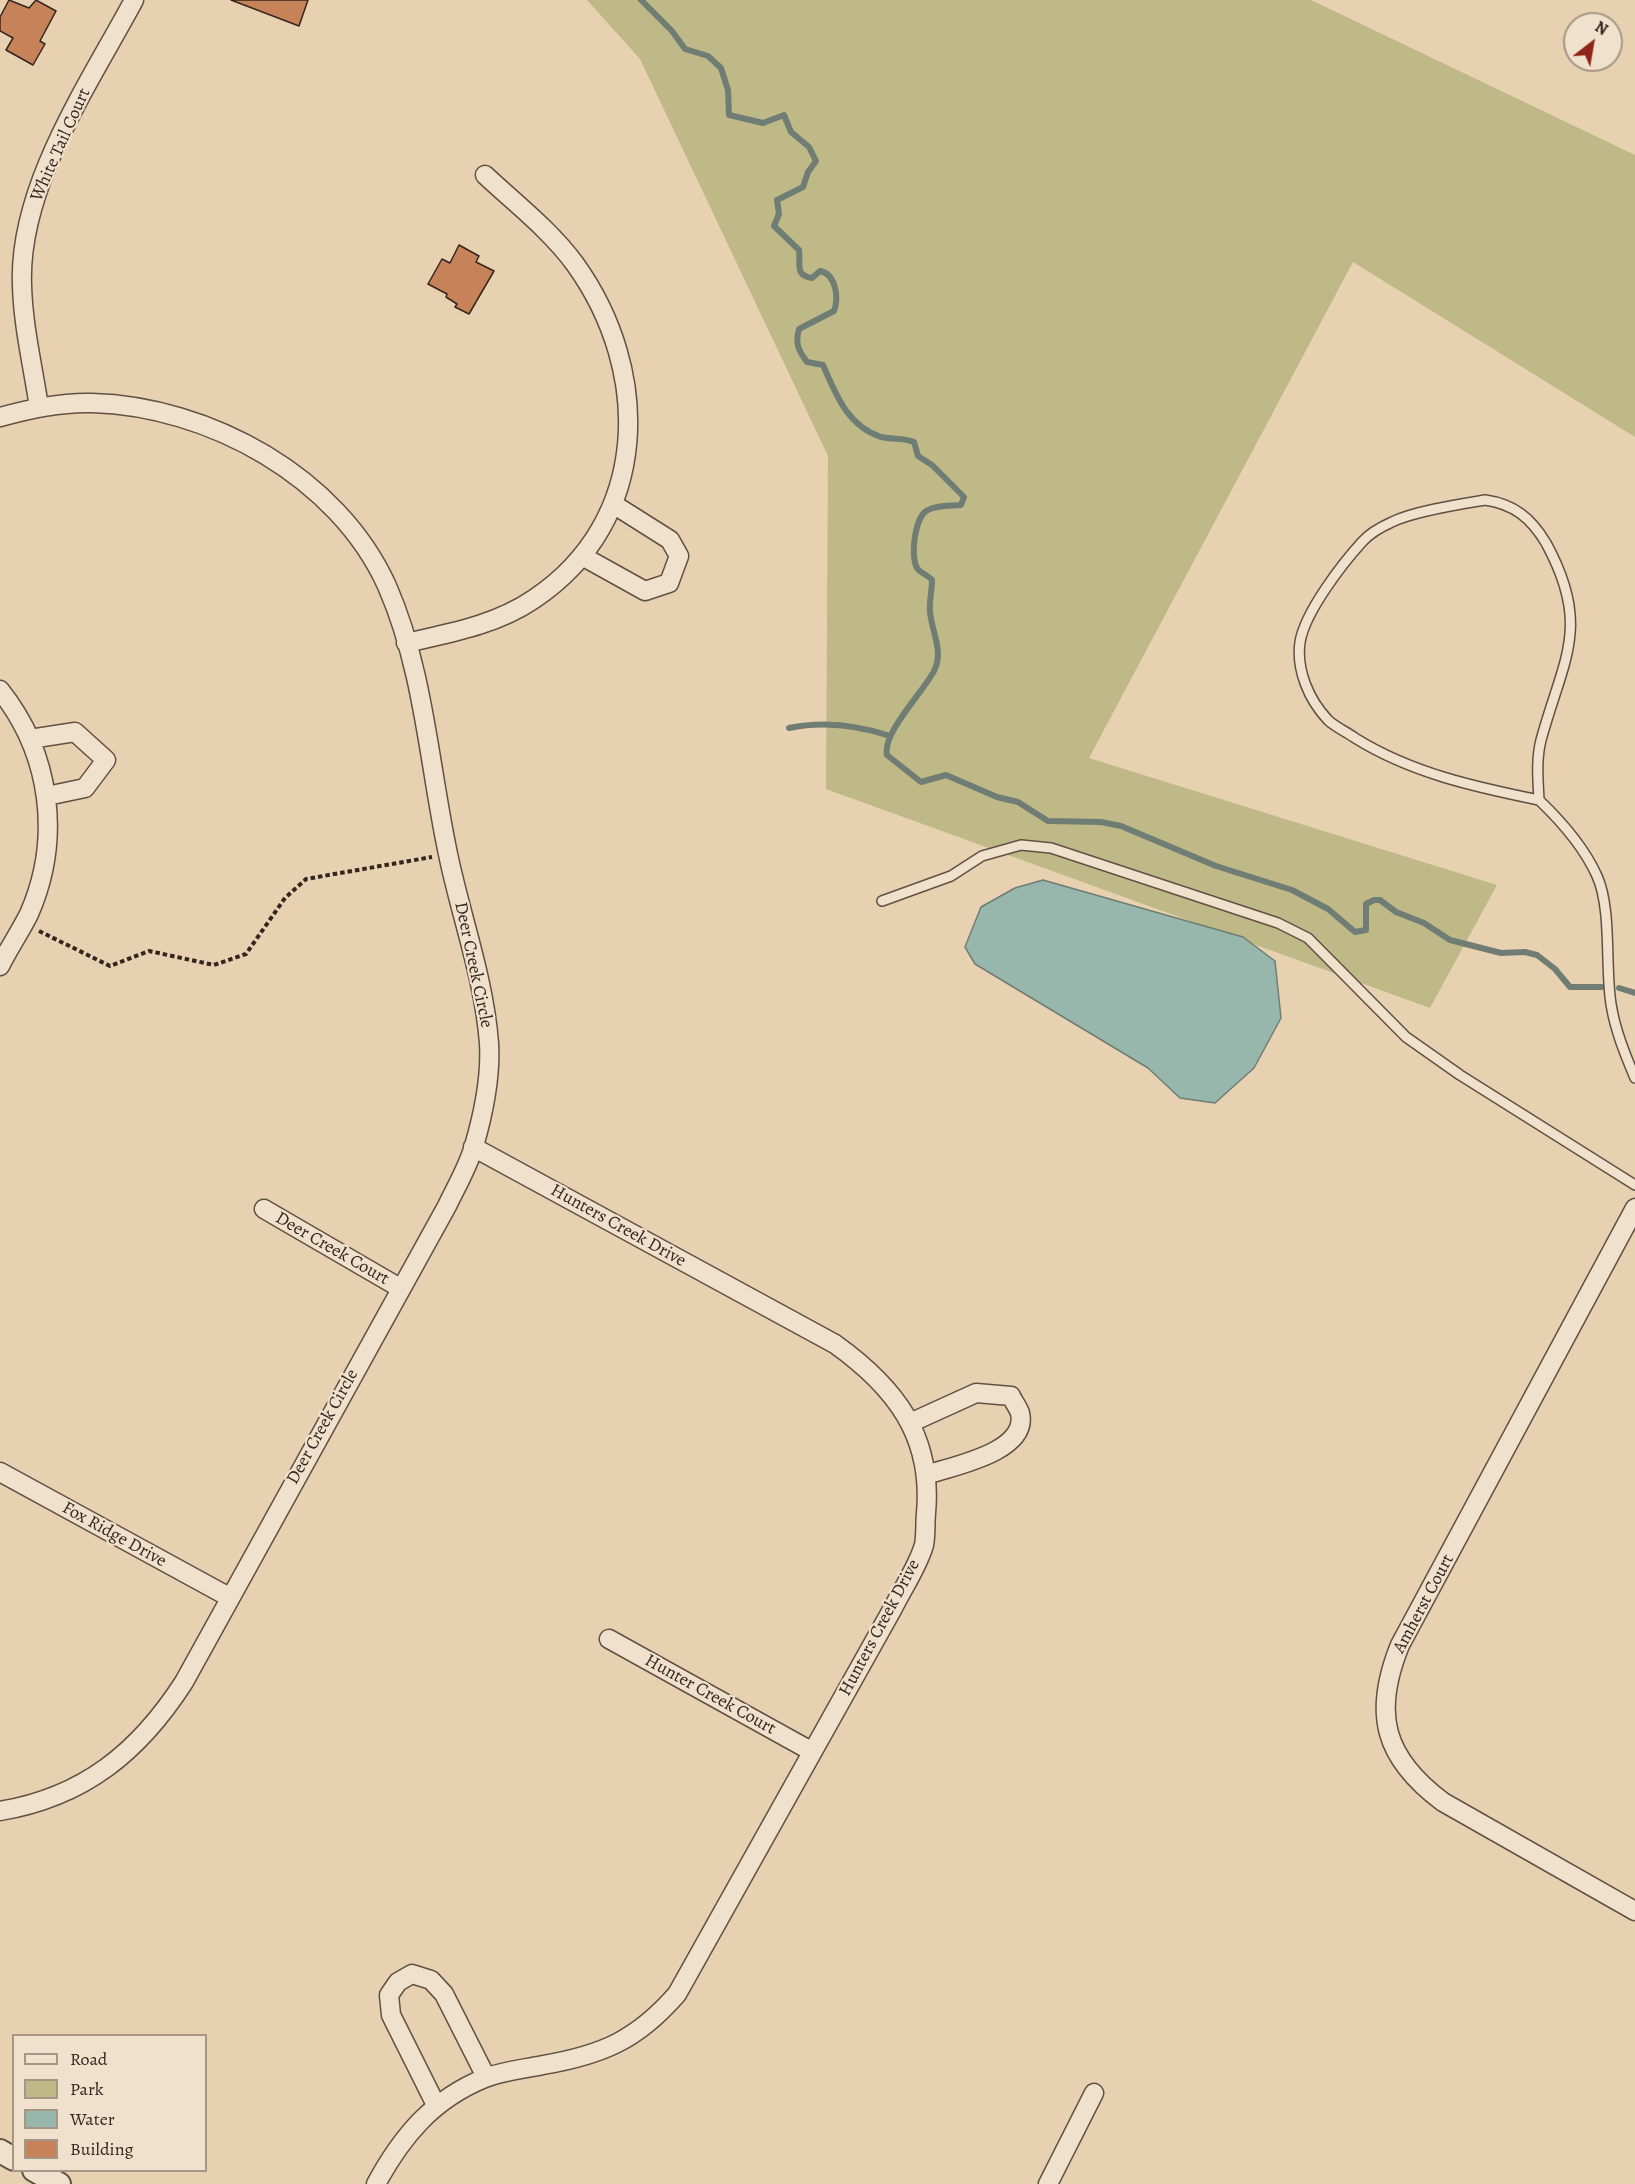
<!DOCTYPE html>
<style>
body{margin:0}
#map{position:relative;width:1635px;height:2184px;overflow:hidden;background:#e8d1b1;font-family:Alegreya,serif}
canvas{display:block}
.legend{position:absolute;left:12px;top:2034px;width:195px;height:138px;box-sizing:border-box;background:#f0e1cc;border:2px solid #a59687;margin:0;padding:8px 10px;list-style:none;font-size:18px;color:#34251f}
.legend li{display:flex;align-items:center;gap:12px;height:30px}
.legend b{width:30px;border:2px solid #a59687}
.north{position:absolute;left:1563px;top:12px;width:60px;height:60px;box-sizing:border-box;background:#f0e1cc;border:2px solid #a59687;border-radius:50%;rotate:31deg;font-size:16px;font-weight:700;line-height:24px;text-align:center;color:#34251f}
.north::after{content:'';display:block;margin:auto;width:21px;height:27px;background:#8f2418;clip-path:polygon(50% 0,100% 100%,50% 72%,0 100%)}
</style>
<div id="map">
<canvas width="1635" height="2184"></canvas>
<ul class="legend">
<li><b style="height:8px;background:#f0e1cc"></b>Road</li>
<li><b style="height:16px;background:#beb987"></b>Park</li>
<li><b style="height:16px;background:#97b7ad"></b>Water</li>
<li><b style="height:16px;background:#c68258"></b>Building</li>
</ul>
<div class="north">N</div>
</div>
<script>
const g = document.querySelector('canvas').getContext('2d');
g.lineJoin = 'round';
function paint(path, color) { g.fillStyle = color; g.fill(path, 'evenodd'); }
function strokePath(path, color, width, dash) { g.strokeStyle = color; g.lineWidth = width; g.lineCap = dash ? 'butt' : 'round'; g.setLineDash(dash || []); g.stroke(path); }
function label(font, color, halo, rows, align = 'center') {
  g.font = font + ' Alegreya,serif'; g.lineWidth = 4.5; g.setLineDash([]); g.textBaseline = 'middle'; g.strokeStyle = halo; g.fillStyle = color; for (const [text, x, y, turn = 0] of rows) {
    g.save(); g.translate(x, y); g.rotate((+turn || 0) * Math.PI / 180); g.textAlign = isNaN(turn) ? turn : align; if (halo) g.strokeText(text, 0, 0); g.fillText(text, 0, 0); g.restore();
  }
}
paint(new Path2D(`
 M587,0H1311L1635,155V437L1353,262L1089,758L1497,885L1430,1008L826,789L828,456L640,59Z`), '#beb987');
const water = new Path2D(`
 M1043,880L1243,937L1275,961L1281,1018L1254,1068L1215,1103L1180,1098L1148,1068L975,964L965,947L981,907L1015,888Z`);
paint(water, '#97b7ad');
strokePath(water, '#6f7d74', 1.5);
strokePath(new Path2D(`
 M641,0L672,31L685,49L708,56L721,68L728,90L729,115L763,123L784,115L791,132L809,147L816,161L808,172L803,187L777,200L779,214L774,226L799,250C801,262 794,276 812,278L820,271C836,274 839,298 834,311L799,329C795,343 798,350 807,362L823,365C836,394 847,426 881,437C893,440 903,437 914,442L918,456L932,465L964,497L961,505C951,506 937,505 928,510C915,515 910,556 917,568C920,573 928,575 932,580C932,591 929,601 930,612C932,633 944,651 934,671C924,691 882,733 887,755L921,782L946,775L997,797L1018,802L1048,821L1101,822L1121,826L1216,866L1292,890L1328,909L1355,932L1366,930V904L1374,900H1380L1396,912L1424,923L1450,940L1501,953L1525,952L1537,955L1555,969L1570,987H1602
 M789,728C823,721 857,725 890,736
 M1619,988L1635,993`), '#6f7d74', 6);
const building = new Path2D(`
 M9,0L29,8L36,0L56,11L40,41L45,44L33,65L6,50L13,38L0,31V17Z
 M231,0H308L299,26Z
 M459,245L479,256L476,262L494,271L469,314L455,307L457,304L446,297L447,294L428,284L442,259L450,263Z`);
paint(building, '#c68258');
strokePath(building, '#34251f', 1.5);
const service = new Path2D(`
 M1485,500C1514,504 1531,518 1546,543C1592,627 1563,659 1541,740C1536,760 1538,780 1539,800C1475,787 1411,773 1355,738C1347,732 1335,727 1328,720C1309,700 1296,670 1300,642C1305,612 1342,564 1362,542C1369,534 1383,526 1392,522C1414,511 1461,504 1485,500Z
 M1539,800C1562,822 1584,847 1597,876C1612,909 1605,968 1611,1004C1615,1030 1625,1054 1635,1078
 M882,901L951,876L982,856L1021,845L1051,848L1278,923L1308,938L1406,1037L1460,1075L1635,1185`);
const minor = new Path2D(`
 M39,407C33,367 23,326 22,285C18,187 89,84 134,0
 M0,417C30,409 61,402 92,403C209,406 338,477 387,586C424,670 429,765 448,854C461,917 484,978 489,1043C491,1075 483,1115 474,1146C468,1167 456,1187 447,1206L184,1682C139,1752 84,1797 0,1811
 M582,556L645,591L669,583L679,556L670,540L613,504
 M406,643C450,633 496,625 534,599C651,521 652,371 575,264C550,230 515,203 485,175
 M0,690C51,754 62,839 29,914C20,932 9,948 0,966
 M30,739L75,732L106,760L85,788L47,796
 M1635,1208L1400,1645C1372,1714 1384,1758 1443,1802L1635,1911
 M264,1209L400,1288
 M910,1423L976,1393L1011,1396C1013,1401 1018,1407 1020,1413C1029,1452 953,1466 926,1475
 M0,1472L229,1597
 M609,1639L811,1751
 M436,2105L391,2015L389,1995L398,1982L412,1974L431,1980L444,1994L486,2077
 M376,2184C402,2136 433,2099 485,2078C503,2071 524,2069 543,2065C602,2055 637,2040 677,1994L893,1608C903,1588 918,1566 924,1545C926,1535 925,1523 926,1513C933,1436 895,1387 835,1344L473,1147
 M1048,2184L1094,2093`);
const tertiary = new Path2D(`
 M0,2151L14,2159
 M34,2170L59,2184`);
strokePath(service, '#615044', 12);
strokePath(minor, '#615044', 21);
strokePath(tertiary, '#615044', 26);
strokePath(new Path2D(`
 M39,931L110,966L149,951L214,965L246,954L285,898L306,879L432,857`), '#34251f', 4, [4.5, 3]);
strokePath(service, '#f0e1cc', 9);
strokePath(minor, '#f0e1cc', 18);
strokePath(tertiary, '#f0e1cc', 22);
label('18px', '#34251f', '#f0e1cc', [
 ["White Tail Court",61,145,-66],
 ["Deer Creek Circle",473,965,78],
 ["Hunters Creek Drive",618,1226,29],
 ["Deer Creek Court",332,1249,30],
 ["Deer Creek Circle",323,1427,-61],
 ["Fox Ridge Drive",114,1535,29],
 ["Amherst Court",1424,1604,-62],
 ["Hunters Creek Drive",880,1628,-62],
 ["Hunter Creek Court",710,1695,29]
]);
</script>
